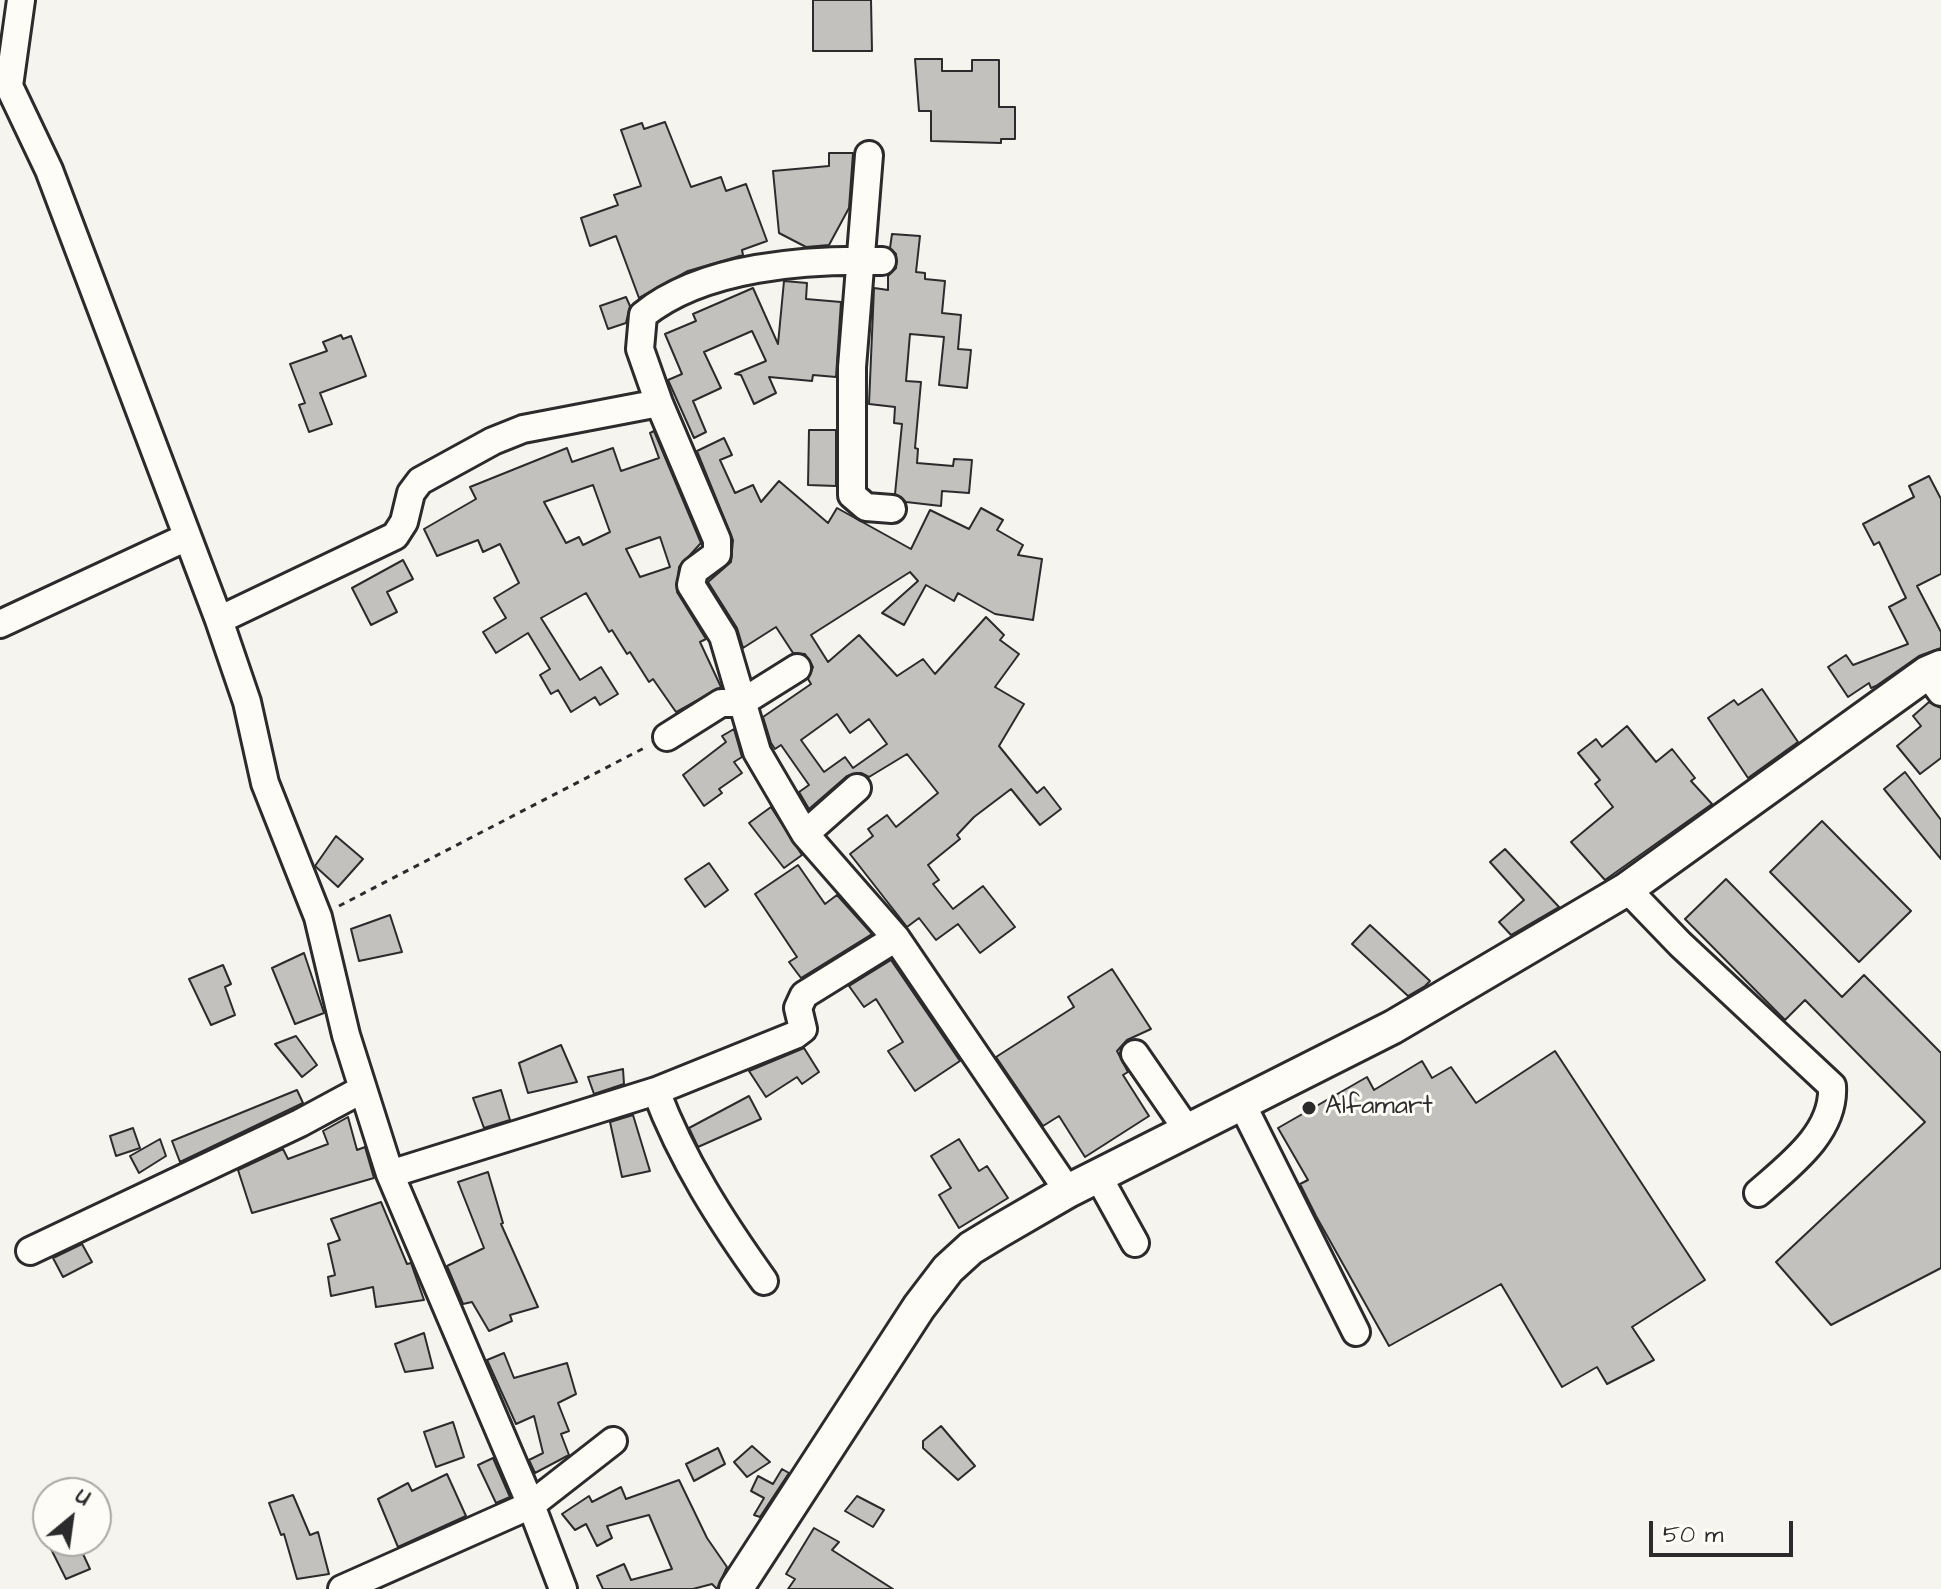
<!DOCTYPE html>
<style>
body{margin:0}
#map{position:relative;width:1941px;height:1589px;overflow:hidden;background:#f5f4ef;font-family:"Architects Daughter",sans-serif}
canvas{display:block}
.north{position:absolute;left:32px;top:1477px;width:80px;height:80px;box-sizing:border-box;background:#fdfcf7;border:2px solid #a9a8a5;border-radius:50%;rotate:29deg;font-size:22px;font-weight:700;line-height:32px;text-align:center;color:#2b2b2b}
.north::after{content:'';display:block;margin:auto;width:28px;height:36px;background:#2b2b2b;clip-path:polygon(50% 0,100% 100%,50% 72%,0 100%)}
.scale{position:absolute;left:1649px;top:1521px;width:144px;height:36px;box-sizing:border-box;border:4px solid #2b2b2b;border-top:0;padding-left:10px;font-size:24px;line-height:28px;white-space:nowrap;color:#2b2b2b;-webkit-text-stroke:6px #fdfcf7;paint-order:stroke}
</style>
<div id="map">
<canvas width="1941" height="1589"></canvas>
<div class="north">U</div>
<div class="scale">50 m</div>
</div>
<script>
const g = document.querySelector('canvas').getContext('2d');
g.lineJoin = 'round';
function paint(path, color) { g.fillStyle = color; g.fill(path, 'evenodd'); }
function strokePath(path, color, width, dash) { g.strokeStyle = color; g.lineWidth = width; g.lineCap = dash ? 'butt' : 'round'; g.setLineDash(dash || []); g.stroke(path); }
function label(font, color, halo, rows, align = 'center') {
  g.font = font + ' "Architects Daughter",sans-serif'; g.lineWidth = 6; g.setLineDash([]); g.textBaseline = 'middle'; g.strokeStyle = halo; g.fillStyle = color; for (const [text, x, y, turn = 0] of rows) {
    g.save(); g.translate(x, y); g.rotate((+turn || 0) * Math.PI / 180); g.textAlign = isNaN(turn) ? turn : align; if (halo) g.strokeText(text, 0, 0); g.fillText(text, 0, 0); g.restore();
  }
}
const building = new Path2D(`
 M813,0H871L872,51H813Z
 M915,59H942V71H972V60H999V107H1015V139H1001V143L931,141V111H919Z
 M665,122L691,187L721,177L726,191L746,184L767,241L742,250L743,255L688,271L639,298L616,236L590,246L581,218L618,205L614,195L641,186L621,130L642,123L644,129Z
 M829,153H853L849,208L829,245L806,247L779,233L773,171L829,166Z
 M892,234L920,236L916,272L925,273V279L945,281L942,313L961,315L958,349L971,350L967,388L939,385L944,337L910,334L906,381L921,382L915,448L918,449L917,463L953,466L954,459L972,460L969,493L942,491L941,506L906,502L895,494L902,424L894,423L895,407L869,404L874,288L888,290V276L896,268V254L890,248Z
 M784,281L807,283L806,299L841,302L836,377L813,375L812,381L769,377L776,393L754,404L741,375L735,374L766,361L752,331L704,352L721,388L693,401L706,432L694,438L668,380L682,374L665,334L696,321L693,314L753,288L778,344Z
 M626,297L630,306L626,323L608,329L600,306Z
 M341,335L343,339L351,336L366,376L320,393L332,424L309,432L299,405L305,403L290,364L327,351L323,342Z
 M809,430H836V486L808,485Z
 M654,431L701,543L679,567L677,592L706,639L700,642L721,687L676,712L653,679L649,682L630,652L627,654L612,630L609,632L586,593L541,618L580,680L601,667L618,694L600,705L595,697L571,712L558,690L551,694L540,675L550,669L528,633L496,653L483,632L506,618L494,598L519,583L500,544L483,552L478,540L437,556L424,529L476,499L470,487L567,448L572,462L613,448L621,471L659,458L650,433ZM593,485L610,532L583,545L579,537L566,543L544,502ZM660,537L670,567L640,577L626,549Z
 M724,438L732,455L720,460L735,493L753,485L761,502L779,481L828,523L837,508L911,549L930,510L969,529L981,508L1003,520L997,530L1023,545L1018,555L1042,559L1033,620L995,614L958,593L954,601L926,585L904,625L882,613L918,581L910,572L811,635L828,662L859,635L897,676L923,659L935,674L986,617L1004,635L1000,640L1019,654L995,687L1024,704L999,746L1037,793L1044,787L1061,809L1040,825L1011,789L974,817L957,835L960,839L928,865L939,880L933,884L953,909L983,886L1015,927L980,953L958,924L936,940L919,918L907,927L850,854L873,836L868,829L887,815L896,827L938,793L907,754L869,777L861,773L847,776L809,809L799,792L809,785L781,745L775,749L771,743L763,717L811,684L808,679L813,667L805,654L793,653L776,627L743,648L737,628L708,582L731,562L733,540L697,451ZM837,714L850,733L869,719L887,744L853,768L845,757L824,772L801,740Z
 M1929,476L1941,499V574L1917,586L1941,632V648L1919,656L1876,686L1871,688L1869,683L1848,697L1828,667L1846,655L1853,665L1908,644L1889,607L1906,598L1879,542L1874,545L1863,524L1914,497L1909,486Z
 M403,560L413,579L387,592L397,612L371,625L352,588Z
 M1762,689L1798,742L1748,778L1708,718L1734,700L1738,705Z
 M1929,702L1941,708V758L1920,774L1897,746L1921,726L1913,716Z
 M1627,726L1656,762L1672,749L1695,778L1691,781L1712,804L1605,880L1571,842L1613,807L1595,784L1600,780L1578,753L1596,739L1602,747Z
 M734,729L742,757L734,762L742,773L719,789L722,793L704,806L683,775L726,742L722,736Z
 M1905,772L1941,820V859L1884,789Z
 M771,807L802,855L784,868L749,823Z
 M1822,821L1911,911L1859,962L1770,872Z
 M336,836L363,859L338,887L315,866Z
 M1505,849L1559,907L1511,935L1499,922L1524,900L1490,862Z
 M709,863L728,890L705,907L685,879Z
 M798,865L825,904L837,895L872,934L801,978L789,962L797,957L755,894Z
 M1726,879L1842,997L1864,975L1941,1053V1268L1831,1325L1776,1262L1925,1122L1805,1000L1785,1020L1685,919Z
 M390,915L402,952L359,961L351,929Z
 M1370,925L1430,981L1425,986L1408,996L1352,944Z
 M304,953L324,1013L295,1024L272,968Z
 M891,960L960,1061L915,1091L888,1051L903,1042L876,999L864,1007L849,986Z
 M223,965L231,984L225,987L235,1015L211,1025L189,979Z
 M1112,969L1151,1029L1127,1040L1117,1051L1128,1072L1123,1075L1149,1116L1085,1157L1059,1116L1043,1126L996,1057L1074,1007L1068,997Z
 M296,1036L317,1065L302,1077L275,1044Z
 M561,1045L577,1082L528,1093L519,1063Z
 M804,1048L819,1072L802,1084L797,1077L766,1097L749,1071Z
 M1555,1051L1705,1280L1632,1327L1654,1360L1607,1384L1597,1367L1562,1387L1501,1284L1389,1346L1316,1216L1300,1184L1308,1180L1278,1128L1367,1077L1374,1090L1422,1061L1432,1078L1451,1067L1476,1103Z
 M623,1069L624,1084L594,1094L588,1077Z
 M297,1090L303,1103L180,1162L172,1141Z
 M501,1090L510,1120L484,1128L473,1098Z
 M749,1096L761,1119L698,1147L689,1128Z
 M633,1115L650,1171L622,1177L610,1122Z
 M348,1117L357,1150L365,1147L374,1178L252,1213L238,1170L283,1149L288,1159L328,1144L323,1131Z
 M133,1128L140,1148L116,1156L110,1136Z
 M160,1139L166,1156L139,1173L130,1156Z
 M959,1139L979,1171L987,1166L1008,1198L959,1228L939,1195L951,1188L931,1156Z
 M488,1172L503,1223L501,1224L538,1307L510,1315L512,1321L489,1331L472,1302L463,1304L447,1266L484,1248L458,1182Z
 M381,1202L407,1264L411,1263L424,1300L376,1307L373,1287L331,1296L328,1277L335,1275L328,1244L340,1240L331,1219Z
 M82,1244L92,1262L63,1277L53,1258Z
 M424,1333L433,1368L405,1372L395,1344Z
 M504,1353L514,1378L567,1363L576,1394L558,1403L569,1431L561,1434L569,1455L535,1473L529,1460L543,1453L534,1416L516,1424L487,1360Z
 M453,1422L464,1457L436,1467L424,1432Z
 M941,1426L975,1466L958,1480L923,1448V1441Z
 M752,1446L770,1462L747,1477L734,1462Z
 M718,1448L725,1464L694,1481L686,1464Z
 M493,1458L510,1497L496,1503L478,1465Z
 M782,1469L789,1473L760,1517L754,1515L764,1498L751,1491L758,1476L773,1484Z
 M447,1474L466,1516L398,1547L378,1499L408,1483L412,1491Z
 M679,1480L707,1538L727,1567L717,1589L712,1584L693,1589H603L597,1576L624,1564L631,1580L672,1569L649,1515L607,1526L612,1538L597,1546L586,1524L575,1530L562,1514L589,1496L592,1502L621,1487L626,1499Z
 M293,1495L310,1535L318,1532L329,1574L297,1579L284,1534L281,1535L269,1503Z
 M857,1496L884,1510L873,1527L845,1511Z
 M814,1528L839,1542L832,1550L893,1589H788L795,1579L786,1574Z
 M47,1541H77L90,1569L66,1579Z`);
paint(building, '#c2c1be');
strokePath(building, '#2b2b2b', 2);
const minor = new Path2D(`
 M21,0L9,86L49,170L219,620L247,702L265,783L318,917L346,1035L390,1174L531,1505L563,1589
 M869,155L852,367V495L866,507L892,509
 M882,261C807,259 703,266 643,315L640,349L659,403L717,540V554L694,571L691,585L723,636L757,752L805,834L896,938L1068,1191
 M219,620L395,536L404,522L411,493L420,481L493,441L523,429L659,403
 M0,624L187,537
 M1927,673L1941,692
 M667,737L721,703H741L797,668
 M805,834L857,788
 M1627,889L1680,944L1832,1086C1835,1132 1790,1165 1758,1193
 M1135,1054L1188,1131
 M656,1091C682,1160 721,1221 764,1281
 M1242,1104L1356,1332
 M390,1174L656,1091L795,1035L803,1029L798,1008L804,995L896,938
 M1098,1176L1135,1243
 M30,1251L300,1123L363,1089
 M342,1589L531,1505L613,1441`);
const major = new Path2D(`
 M736,1589L919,1307L948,1269L971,1248L999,1231L1068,1191L1393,1027L1627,889L1927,673L1941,667`);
strokePath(minor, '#2b2b2b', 32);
strokePath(major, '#2b2b2b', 38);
strokePath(new Path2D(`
 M339,906L648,746`), '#2b2b2b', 3, [6, 6]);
strokePath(minor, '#fdfcf7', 26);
strokePath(major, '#fdfcf7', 32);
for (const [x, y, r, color] of [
 [1309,1108,8,"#2b2b2b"]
]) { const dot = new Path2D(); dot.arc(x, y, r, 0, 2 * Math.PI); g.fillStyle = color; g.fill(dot); strokePath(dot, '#fdfcf7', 3); }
label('26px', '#2b2b2b', '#fdfcf7', [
 ["Alfamart",1325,1108]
], 'left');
</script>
